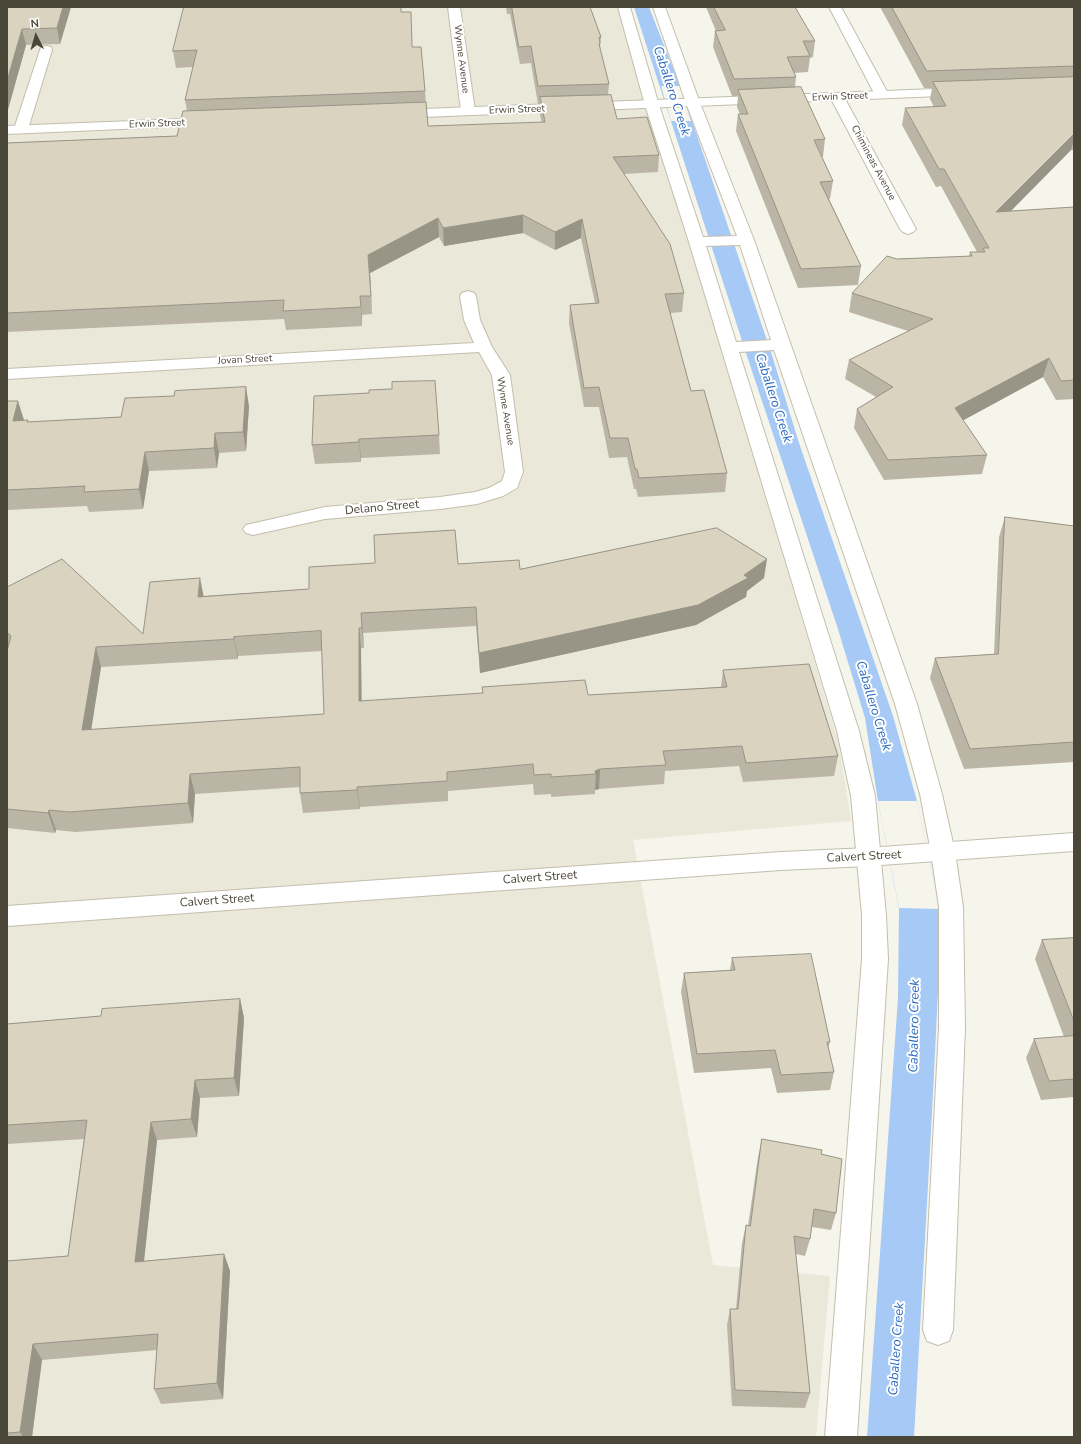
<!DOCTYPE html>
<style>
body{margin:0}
#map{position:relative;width:1081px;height:1444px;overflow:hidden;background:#f6f5eb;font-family:"Nunito Sans",sans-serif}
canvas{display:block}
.frame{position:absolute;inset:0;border:8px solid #4b4738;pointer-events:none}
.north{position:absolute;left:16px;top:16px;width:40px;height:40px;-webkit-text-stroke:3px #fff;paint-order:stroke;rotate:355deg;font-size:11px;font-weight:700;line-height:16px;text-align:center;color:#4b4738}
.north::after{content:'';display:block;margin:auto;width:14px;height:18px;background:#4b4738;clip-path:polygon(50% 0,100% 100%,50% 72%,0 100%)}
</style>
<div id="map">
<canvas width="1081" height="1444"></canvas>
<div class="frame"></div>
<div class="north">N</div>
</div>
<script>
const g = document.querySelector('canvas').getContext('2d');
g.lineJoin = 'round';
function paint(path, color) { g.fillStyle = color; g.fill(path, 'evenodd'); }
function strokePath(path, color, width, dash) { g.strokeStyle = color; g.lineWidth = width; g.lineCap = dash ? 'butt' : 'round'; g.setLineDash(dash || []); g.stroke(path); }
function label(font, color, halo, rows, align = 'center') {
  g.font = font + ' "Nunito Sans",sans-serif'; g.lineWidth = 4; g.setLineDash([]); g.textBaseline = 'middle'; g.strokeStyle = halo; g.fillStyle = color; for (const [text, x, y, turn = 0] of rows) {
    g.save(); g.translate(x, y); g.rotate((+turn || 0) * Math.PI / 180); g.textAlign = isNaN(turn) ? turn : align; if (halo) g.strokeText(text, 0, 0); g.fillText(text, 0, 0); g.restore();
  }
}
paint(new Path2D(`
 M7,7H619L839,744L851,821L633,840L713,1265L830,1276L816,1437H7Z`), '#eae8d9');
paint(new Path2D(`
 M634,7H649L680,86L771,352L799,443L893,716L917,801L940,909L938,992L932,1113L914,1437H867L898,998L899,909L878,801L865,718L837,626L746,353Z`), '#a6c9f5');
paint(new Path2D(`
 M661,86H680L691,121H671Z
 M878,801H917L940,909L899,908Z`), '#f6f5eb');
const service = new Path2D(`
 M618,7H630L659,105L703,237L737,236L686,103L653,7H665L700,103L754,240L917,704L942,794L955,852L963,907L965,1028L953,1330L949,1341L938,1345L927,1341L923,1330L939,1028V907L931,852L920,794L895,704L774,350L739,352L859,731L875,796L886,915L888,959L857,1437H825L862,959V915L851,796L837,731L689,242L645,105ZM740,245L771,340L736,342L706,246Z`);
const minor = new Path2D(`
 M448,7H460L475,111L473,114H463L461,111Z
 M829,7H841L889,95L887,98H877L875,95Z
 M46,46L51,47L52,50L28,129L26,132L21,133L16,132L14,129L40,50L41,47Z
 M837,93L842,94L844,97L916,229L913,232L908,234L903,232L900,229L830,97L832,94Z
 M468,291L474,293L476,296L480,320L492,347L510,375L523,472L517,488L503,496L477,504L440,509L325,519L253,535L246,533L243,529L246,525L325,507L440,497L475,492L489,488L502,481L505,472L492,375L479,352L7,379V369L474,343L464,320L460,296L462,293Z
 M1074,833V851L868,866L781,870L7,926V906L781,852L868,848Z`);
const tertiary = new Path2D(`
 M961,88L966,89L968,92L966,95L398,118L393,117L391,114L393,111L398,110Z
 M209,118L214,119L216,122L214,125L7,134V126Z`);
strokePath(service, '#c3bead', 2);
strokePath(minor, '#c3bead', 2);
strokePath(tertiary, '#c3bead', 2);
paint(service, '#fff');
paint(minor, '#fff');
paint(tertiary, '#fff');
paint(new Path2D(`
 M7,7H71L60,44L26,45L7,113Z
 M506,7H590L601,37L600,49L609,84L608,95L617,119L659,155L658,172L624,174L684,293L682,312L670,313L691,391L727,473L725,492L638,497L636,489H634L627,457L609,458L599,407H584L569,323L570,305L595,303L581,238L555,250L523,233L444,246L439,237L370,273L372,314L362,315V326L286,330L284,319L7,332V143L177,136L187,111L185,100L193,67L176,68L173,51L401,12L425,91L428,126L542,123L540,115V104H538L531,63L520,64L510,14H507Z
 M706,7H795L815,41L813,57L810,58L808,72L794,73L796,77L795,87L825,139L823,157H822L833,181L830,199H829L861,266L858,285L798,288L736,131L738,114H740L737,107L738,96H732L713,47L715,31H716Z
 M880,7H1074V150H1071L1011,211L1074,207V399L1056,400L1043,377L963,420L987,455L982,474L884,480L854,428L857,409L876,397L845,379L849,360L908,331L849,312L852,293L897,259L969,256L970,252H977L941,186L936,187L902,125L905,108L934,107L930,99L932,88H924L891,27Z
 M314,396L439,435L440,454L361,458V462L315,464L312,445Z
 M7,401L24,420H28V422L121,417L249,406L246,451L219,453L217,468L149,471L143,509L89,512L87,506L7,510Z
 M1005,517L1074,526V762L964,769L930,678L935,658L994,654L999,537Z
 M458,564L520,569L764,578L747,591L746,597L696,625L480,673L476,626L363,633L364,648H361V701L588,695L721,687L723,670L838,756L834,776L743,782L739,766L665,771L664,784L599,789L595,790V794L551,797V794L534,795L533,784L448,791V801L360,807V809L303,813L300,793V787L195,794L193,823L76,832L56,830L55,833L7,828V651L8,646L7,645V587L143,634L203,596L309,589ZM322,651L324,714L91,730L101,667L238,659V656Z
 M1074,938V1097L1041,1100L1026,1058L1034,1039L1064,1037L1035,959L1042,940Z
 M732,958L830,1042L828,1048L834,1072L830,1090L777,1093L771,1068L694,1073L681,992L684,973L730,970Z
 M240,999L244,1018L239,1096L200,1098L197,1137L157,1140L144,1261L224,1254L230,1271L223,1399L161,1404L154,1389L157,1350L42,1360L32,1437H7V1261L68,1256L84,1139L7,1144V1024L101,1016Z
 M762,1139L821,1154L836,1213L831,1230L812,1227L810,1239L805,1256L796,1254L810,1393L805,1408L732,1406L727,1325L730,1309H736L742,1243L746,1225L748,1226L758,1157Z`), '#bbb5a5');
paint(new Path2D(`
 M63,7H71L60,44L57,28Z
 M22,29L26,45L7,113V81Z
 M1074,134V140L1071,150L992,230L996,212Z
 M523,215V233L444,246L443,228Z
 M438,218L439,237L370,273L372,314L368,255Z
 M582,219L581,238L555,250V232Z
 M360,296L362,315V326L361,307Z
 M1049,358L1043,377L951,427L955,408Z
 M246,387L249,406L246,451L243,432Z
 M18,401L24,420L13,421Z
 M215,433L219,453L217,468L214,448Z
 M359,439L361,458V462L359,442Z
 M145,452L149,471L143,509L139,489Z
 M767,559L764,578L747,591L746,597L696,625L480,673L479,653L744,575Z
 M200,578L204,598L198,597Z
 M361,613L363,633L364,648L362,628Z
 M359,628L361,648L362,721L359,701Z
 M234,637L238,656V659L234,639Z
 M96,647L101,667L88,750L82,730Z
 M600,769L599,789L595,790L596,774L595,771Z
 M190,774L195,794L193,823L188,803Z
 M357,787L360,807V809L357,790Z
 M49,810L56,830L55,833L48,813Z
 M240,999L244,1018L239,1096L234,1078Z
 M195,1080L200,1098L197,1137L191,1119Z
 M151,1122L157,1140L142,1279L135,1262Z
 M224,1254L230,1271L223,1399L217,1383Z
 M33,1344L42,1360L32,1437H23L20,1432Z`), '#989486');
const building = new Path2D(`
 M7,7H63L57,28L22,29L7,81Z
 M184,7H401V12H411L412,47H421L425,91L185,100L197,50L173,51Z
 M512,7H590L601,37H599L600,43L599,44L609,84L538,86L531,46L519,47Z
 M714,7H795L815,41H803L810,56L787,57L796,77L734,79L715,31L725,30Z
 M892,7H1074V66L927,71Z
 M1074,77V134L996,212L1074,207V380L1061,381L1049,358L955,408L987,455L888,460L857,409L893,387L849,360L933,319L852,293L887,256L897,259L972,256L970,252H985L983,248H989L944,169H939L905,108L946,106L933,82Z
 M801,87L825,139L814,140L833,181L820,182L861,266L801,269L738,114H748L738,90Z
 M611,95L617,119L647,117L659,155L613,157L670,244L684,293L665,294L691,391L704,390L727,473L639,478L637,469H635L628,438H610L599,387L584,388L570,305L599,303L582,219L555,232L523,215L443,228L438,218L368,255L371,296H360L361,307L283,311L284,300L7,313V143L177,136L183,111L426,102L428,126L545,122L540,97Z
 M435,381L439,435L359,439V442L312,445L314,396L369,393V390L392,389V382Z
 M246,387L243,432L215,433L214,448L145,452L139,489L84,492L85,486L7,490V401H18L13,421L28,420L27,422L121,417L125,398L174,396L175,391Z
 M1005,517L1074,526V742L970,749L935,658L998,654Z
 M717,528L767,559L744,575L748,578L698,605L479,653L476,607L361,613L362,628H359V701L483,693L482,687L585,680L588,695L727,687L723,670L809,664L838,756L746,763L742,746L663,751L666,765L600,769L595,771L596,774L551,777V774L534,775L533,764L447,772V781L357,787V790L300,793V767L190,774L188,803L69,812L49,810L48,813L7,809V651L11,636L7,632V587L62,559L143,634L150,582L200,578L198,597L309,589V567L375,563L374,535L455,530L458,564L519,560L520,569ZM321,631L324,714L82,730L96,647L234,639V637Z
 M1074,938V1021L1042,940Z
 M811,954L830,1042H827L834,1072L781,1075L775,1050L697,1054L684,973L735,970L732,958Z
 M240,999L234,1078L195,1080L191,1119L151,1122L135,1262L224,1254L217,1383L154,1389L158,1334L33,1344L20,1432L7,1433V1261L68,1256L87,1120L7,1125V1024L101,1016L102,1009Z
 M1074,1036V1079L1049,1081L1034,1039Z
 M762,1139L822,1150L821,1154L842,1159L836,1213L814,1209L810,1239L794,1236L810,1393L735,1390L730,1309H738L746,1225L750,1226Z`);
paint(building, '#d9d3c0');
strokePath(building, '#989486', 1);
label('10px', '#4b4738', '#fff', [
 ["Wynne Avenue",461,59,83],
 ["Erwin Street",840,97,-2],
 ["Erwin Street",517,110,-2],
 ["Erwin Street",157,124,-2],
 ["Chimineas Avenue",873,163,62],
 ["Jovan Street",245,360,-3],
 ["Wynne Avenue",505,411,81]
]);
label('12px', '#4b4738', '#fff', [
 ["Delano Street",382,508,-5],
 ["Calvert Street",864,857,-3],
 ["Calvert Street",540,878,-4],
 ["Calvert Street",217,901,-4]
]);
label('italic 13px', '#2a69bf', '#fff', [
 ["Caballero Creek",671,91,72],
 ["Caballero Creek",773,398,72],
 ["Caballero Creek",873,706,73],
 ["Caballero Creek",915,1026,-89],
 ["Caballero Creek",897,1349,-86]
]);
</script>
